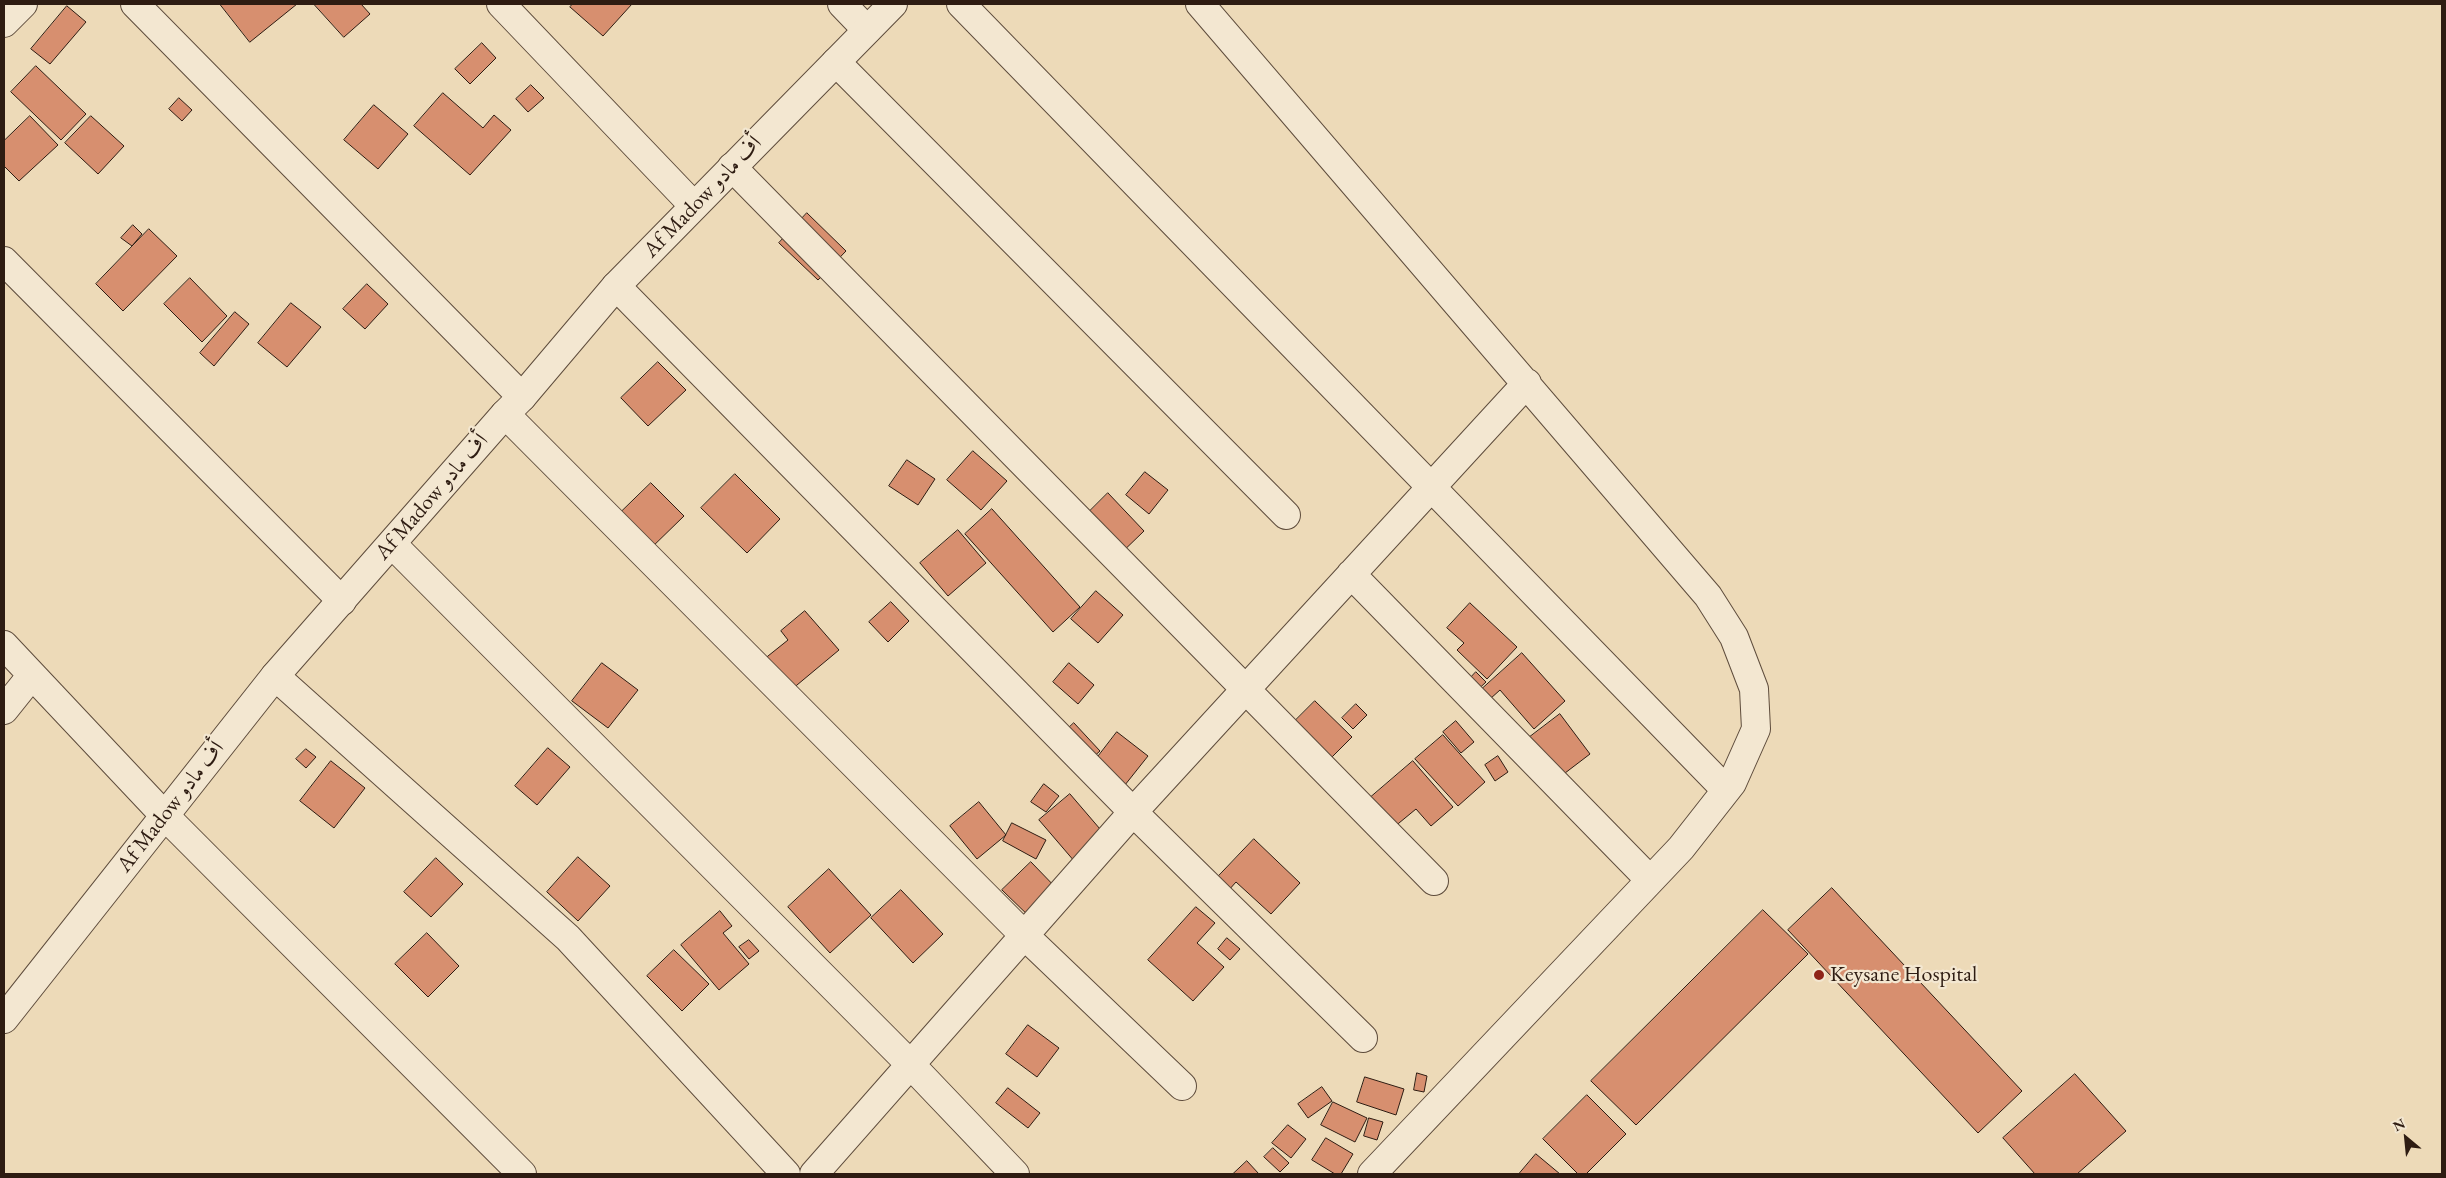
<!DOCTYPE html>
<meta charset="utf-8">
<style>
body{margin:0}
#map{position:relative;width:2446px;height:1178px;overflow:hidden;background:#eddab8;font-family:"EB Garamond",serif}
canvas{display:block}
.frame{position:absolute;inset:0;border:5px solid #2e1c12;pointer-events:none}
.north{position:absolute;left:2381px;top:1113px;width:50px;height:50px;-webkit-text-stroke:4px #f3e7d1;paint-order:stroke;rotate:332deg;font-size:14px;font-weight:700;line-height:20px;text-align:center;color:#2e1c12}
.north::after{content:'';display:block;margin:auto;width:18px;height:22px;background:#2e1c12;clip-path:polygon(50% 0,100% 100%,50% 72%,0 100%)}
</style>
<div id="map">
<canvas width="2446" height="1178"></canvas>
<div class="frame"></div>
<div class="north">N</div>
</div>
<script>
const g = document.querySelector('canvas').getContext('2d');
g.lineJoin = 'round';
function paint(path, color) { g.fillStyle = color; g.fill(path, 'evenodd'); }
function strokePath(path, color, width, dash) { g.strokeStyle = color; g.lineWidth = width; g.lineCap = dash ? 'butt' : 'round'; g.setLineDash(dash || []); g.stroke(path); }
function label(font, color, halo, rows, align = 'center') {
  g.font = font + ' "EB Garamond",Amiri,serif'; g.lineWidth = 4.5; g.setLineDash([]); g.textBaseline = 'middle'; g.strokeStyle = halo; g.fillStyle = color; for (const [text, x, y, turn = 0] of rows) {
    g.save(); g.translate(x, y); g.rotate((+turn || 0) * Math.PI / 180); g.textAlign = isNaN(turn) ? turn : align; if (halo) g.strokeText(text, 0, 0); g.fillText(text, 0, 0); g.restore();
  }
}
const building = new Path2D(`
 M220,4H297L250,42Z
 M314,4H361L370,14L344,37Z
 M573,4H632L603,36L570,7Z
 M67,6L86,22L50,64L31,49Z
 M482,43L496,58L470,84L455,69Z
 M36,66L86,114L61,140L11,92Z
 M531,85L544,98L528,112L516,99Z
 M443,93L483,128L494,115L511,130L470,175L414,126Z
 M179,98L192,110L182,121L169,109Z
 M374,105L408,134L378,169L344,140Z
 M30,116L58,145L19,181L4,166V141Z
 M91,116L124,146L98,174L65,143Z
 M807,213L846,251L818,280L779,243Z
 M133,225L142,234L132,246L121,238Z
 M149,229L177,256L123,311L96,284Z
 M190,278L227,316L202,342L164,304Z
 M367,284L388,304L365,329L343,309Z
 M291,303L321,327L287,367L258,343Z
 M235,312L249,324L214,366L200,353Z
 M658,362L686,390L648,426L621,398Z
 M973,451L1007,481L981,510L947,480Z
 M907,460L935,479L918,505L889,486Z
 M1145,472L1168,490L1149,514L1126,495Z
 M735,474L780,519L747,553L701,508Z
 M651,483L684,516L647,552L614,519Z
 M1108,493L1144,531L1114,560L1078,523Z
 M992,509L1080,607L1053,632L965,534Z
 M958,530L986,563L948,596L920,563Z
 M1096,591L1123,615L1098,643L1071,619Z
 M891,602L909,621L888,642L869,622Z
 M1470,603L1517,647L1487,679L1457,650L1464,643L1447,628Z
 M805,611L839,650L785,695L758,664L788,640L781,631Z
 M1522,653L1565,701L1534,729L1500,690L1490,699L1482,689Z
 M602,663L638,690L608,728L572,701Z
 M1069,663L1094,685L1078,704L1053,682Z
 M1476,672L1486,682L1472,695L1463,686Z
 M1315,701L1352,737L1324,765L1287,729Z
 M1356,704L1367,715L1353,729L1342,718Z
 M1560,714L1590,754L1548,786L1518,746Z
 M1456,721L1474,742L1461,753L1443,732Z
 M1074,723L1100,751L1082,767L1056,740Z
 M1117,732L1148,756L1117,795L1087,771Z
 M1443,735L1485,782L1458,806L1415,759Z
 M548,748L570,767L537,805L515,786Z
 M306,749L316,757L306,768L296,759Z
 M1498,756L1508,772L1495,781L1485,765Z
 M331,761L365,788L334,828L300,801Z
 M1413,761L1453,807L1431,826L1416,809L1382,837L1357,809Z
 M1044,784L1059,796L1046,812L1031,802Z
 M1070,794L1112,843L1081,869L1039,820Z
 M979,802L1006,835L977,859L950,826Z
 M1012,823L1046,840L1036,859L1003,841Z
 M1254,839L1300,883L1271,914L1236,882L1228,891L1215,880Z
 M578,857L610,886L578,921L547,892Z
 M436,858L463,884L431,917L404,892Z
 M1031,862L1061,893L1034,921L1002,890Z
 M829,869L871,915L830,953L788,907Z
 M1832,888L2022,1091L1978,1133L1788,930Z
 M901,890L943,934L913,963L871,918Z
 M1196,907L1215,923L1197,943L1224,967L1193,1001L1148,960Z
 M1763,910L1808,954L1636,1125L1591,1081Z
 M720,911L732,926L723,933L749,964L719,990L681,945Z
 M427,933L459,966L428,997L395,964Z
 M1227,938L1240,949L1230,960L1218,949Z
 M749,940L759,951L749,959L739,947Z
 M674,950L709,984L682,1011L647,976Z
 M1028,1025L1059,1048L1037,1077L1006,1054Z
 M1417,1073L1427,1076L1424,1092L1414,1090Z
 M2075,1074L2126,1131L2077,1174H2035L2003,1138Z
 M1365,1077L1404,1089L1396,1115L1357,1102Z
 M1322,1087L1332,1101L1308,1118L1298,1104Z
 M1008,1088L1040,1113L1028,1128L996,1103Z
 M1587,1095L1626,1134L1586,1174H1578L1543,1139Z
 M1333,1102L1367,1118L1355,1142L1321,1125Z
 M1369,1118L1383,1122L1377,1140L1364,1136Z
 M1288,1125L1306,1139L1291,1158L1272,1143Z
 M1326,1138L1353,1154L1341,1174H1335L1312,1160Z
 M1273,1148L1289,1163L1280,1172L1264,1157Z
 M1536,1154L1560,1174H1519Z
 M1247,1161L1259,1174H1233Z`);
paint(building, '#d78f6f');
strokePath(building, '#2e1c12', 1);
const minor = new Path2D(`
 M135,4L522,397
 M501,4L694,206
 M842,4L867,30
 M961,4L1726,790
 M1200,4L1708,596L1734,637L1754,689L1756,729L1732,783L1681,848L1372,1174
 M4,23L23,4
 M836,62L1286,515
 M732,167L1434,881
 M4,261L342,601
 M616,286L1133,812L1363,1038
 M505,414L1024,935L1182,1086
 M392,544L911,1065L1015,1174
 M1351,574L1650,880
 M4,645L164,815L522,1174
 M275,676L568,938L786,1174
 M4,710L32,675
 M814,1174L1133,812L1527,383`);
const tertiary = new Path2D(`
 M4,1019L275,676L505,414L522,397L616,286L893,4`);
strokePath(minor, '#5e4c3c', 30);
strokePath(tertiary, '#5e4c3c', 30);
strokePath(minor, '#f3e7d1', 28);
strokePath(tertiary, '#f3e7d1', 28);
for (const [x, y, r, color] of [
 [1819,975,6,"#8f2418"]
]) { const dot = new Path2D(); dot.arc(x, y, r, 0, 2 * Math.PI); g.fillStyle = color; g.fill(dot); strokePath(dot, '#f3e7d1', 2); }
label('22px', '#2e1c12', '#f3e7d1', [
 ["Af Madow أف مادو",703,197,-46],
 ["Af Madow أف مادو",432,497,-49],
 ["Af Madow أف مادو",171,807,-52]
]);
label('22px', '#2e1c12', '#f3e7d1', [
 ["Keysane Hospital",1830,975]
], 'left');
</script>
